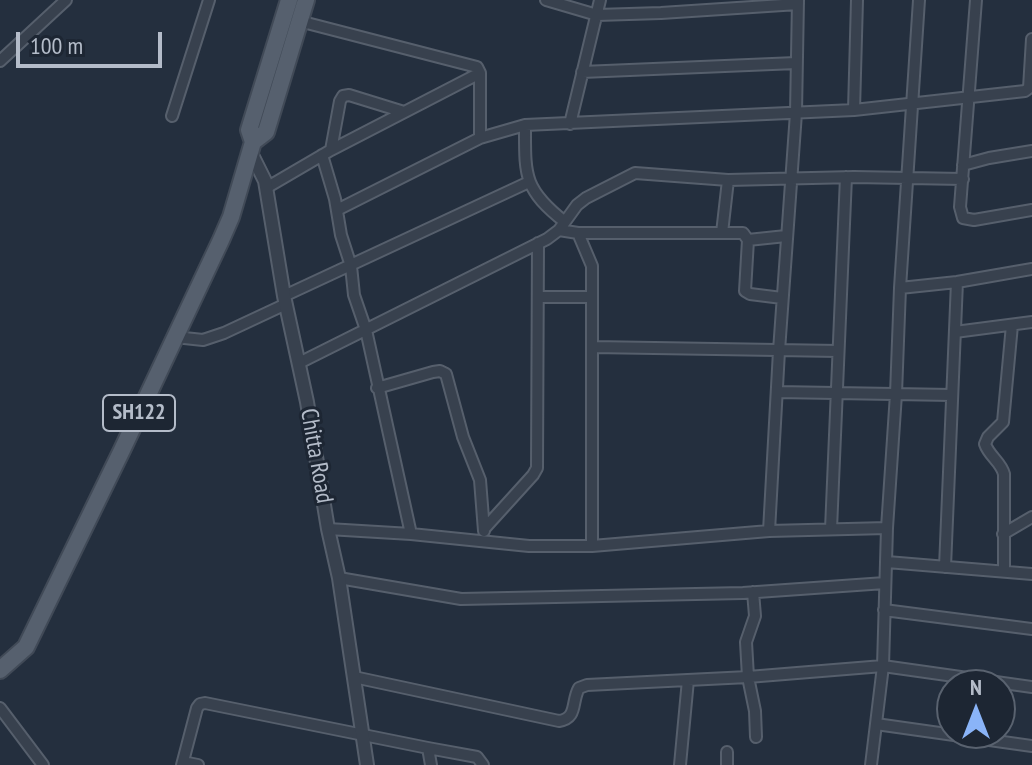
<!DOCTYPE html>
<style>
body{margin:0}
#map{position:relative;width:1032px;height:765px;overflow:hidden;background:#242f3e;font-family:"PT Sans Narrow",sans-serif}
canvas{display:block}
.north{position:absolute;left:936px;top:669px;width:80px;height:80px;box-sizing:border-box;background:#1d2633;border:2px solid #59626f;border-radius:50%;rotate:0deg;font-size:22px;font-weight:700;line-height:32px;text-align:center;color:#b4bcc9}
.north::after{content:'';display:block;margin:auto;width:28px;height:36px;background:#8ab4f8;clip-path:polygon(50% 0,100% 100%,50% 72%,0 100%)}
.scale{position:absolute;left:16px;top:32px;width:146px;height:36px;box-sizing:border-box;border:4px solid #b4bcc9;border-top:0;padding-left:10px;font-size:24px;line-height:28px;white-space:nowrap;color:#b4bcc9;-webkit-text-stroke:6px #1d2633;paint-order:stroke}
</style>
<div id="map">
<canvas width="1032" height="765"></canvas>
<div class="north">N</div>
<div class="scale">100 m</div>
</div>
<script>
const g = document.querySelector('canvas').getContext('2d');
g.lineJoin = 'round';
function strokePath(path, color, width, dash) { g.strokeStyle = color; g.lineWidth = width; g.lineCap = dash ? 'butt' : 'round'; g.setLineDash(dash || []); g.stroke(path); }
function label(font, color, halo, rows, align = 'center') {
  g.font = font + ' "PT Sans Narrow",sans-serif'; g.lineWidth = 6; g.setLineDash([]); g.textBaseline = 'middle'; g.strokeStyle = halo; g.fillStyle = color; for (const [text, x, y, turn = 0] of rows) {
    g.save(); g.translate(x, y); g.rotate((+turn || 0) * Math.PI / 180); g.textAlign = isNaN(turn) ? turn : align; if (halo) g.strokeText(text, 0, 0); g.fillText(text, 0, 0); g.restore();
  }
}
const minor = new Path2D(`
 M546,0L597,15L661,13L798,4
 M976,0L960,207L963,218L974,220L1032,210
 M299,21L477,67L480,73V138
 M0,61L66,0
 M582,72L796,63
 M854,110L857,0
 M172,116L209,0
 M570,124L600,0
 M525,125C525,175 523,189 565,222
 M331,150L340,101L343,96L349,95L404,112
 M322,155L335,199L341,235L351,266L354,295L366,330L411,534
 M963,165L989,158L1032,151
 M266,188L331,150L480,73
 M337,210L480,138L525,125L854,110L1025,91L1029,88L1032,39
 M559,230L578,233H743L748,240L745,291L750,294L782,298
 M578,233L592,266V546
 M722,233L728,180
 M748,240L786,236
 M900,288L957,282L1032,269
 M284,296L529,182
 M538,297H592
 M955,332L1032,322
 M175,337L203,340L224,333L286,304
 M593,347L838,351
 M299,363L547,239L559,230L577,205L586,198L635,173L728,180L854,177L963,179
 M377,388L433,372L440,371L446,374L463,437L480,480L484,531
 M777,392L952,395
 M328,529L411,534L529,546H592L769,531L887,528
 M484,529L533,475L537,468L538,243
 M831,529L846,177
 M769,531L779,351L796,113L798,0
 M1003,534L1032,517
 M887,562L1032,574
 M945,567L957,282
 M1004,571V474C1001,462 989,456 985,444L988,437L1003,422L1012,325
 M339,578L461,599L743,593L885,583
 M753,592L755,616L746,642L748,677L755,711L756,737
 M884,610L1032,629
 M354,677L559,721C578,718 571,702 579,688L587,685L748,677L883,666L1032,687
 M0,708L43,765
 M876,724L1032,746
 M428,748L431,765
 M183,762L198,765
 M182,765L197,708L200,704L205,703L428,748L477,757L483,765
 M680,765L688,680
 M727,765V752
 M871,765L883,666L887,528L896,394L900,288L919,0`);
const tertiary = new Path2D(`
 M250,151L265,181L284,296L307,402L328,529L339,578L367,765`);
const primary = new Path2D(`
 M253,142L266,132L306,0
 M0,670L26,647L122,450L221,240L231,217L253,142L249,130L289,0`);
strokePath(minor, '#565f6c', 14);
strokePath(tertiary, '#565f6c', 16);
strokePath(primary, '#414a57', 20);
strokePath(minor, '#38414e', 10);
strokePath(tertiary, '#38414e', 12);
strokePath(primary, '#56606e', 16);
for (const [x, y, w] of [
 [139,413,72]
]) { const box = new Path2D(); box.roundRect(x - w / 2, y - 18, w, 36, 6); g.fillStyle = '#1d2633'; g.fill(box); strokePath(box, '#b4bcc9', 2); }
label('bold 22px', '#b4bcc9', null, [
 ["SH122",139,413]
]);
label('24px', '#b4bcc9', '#1d2633', [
 ["Chitta Road",316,456,80]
]);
</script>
